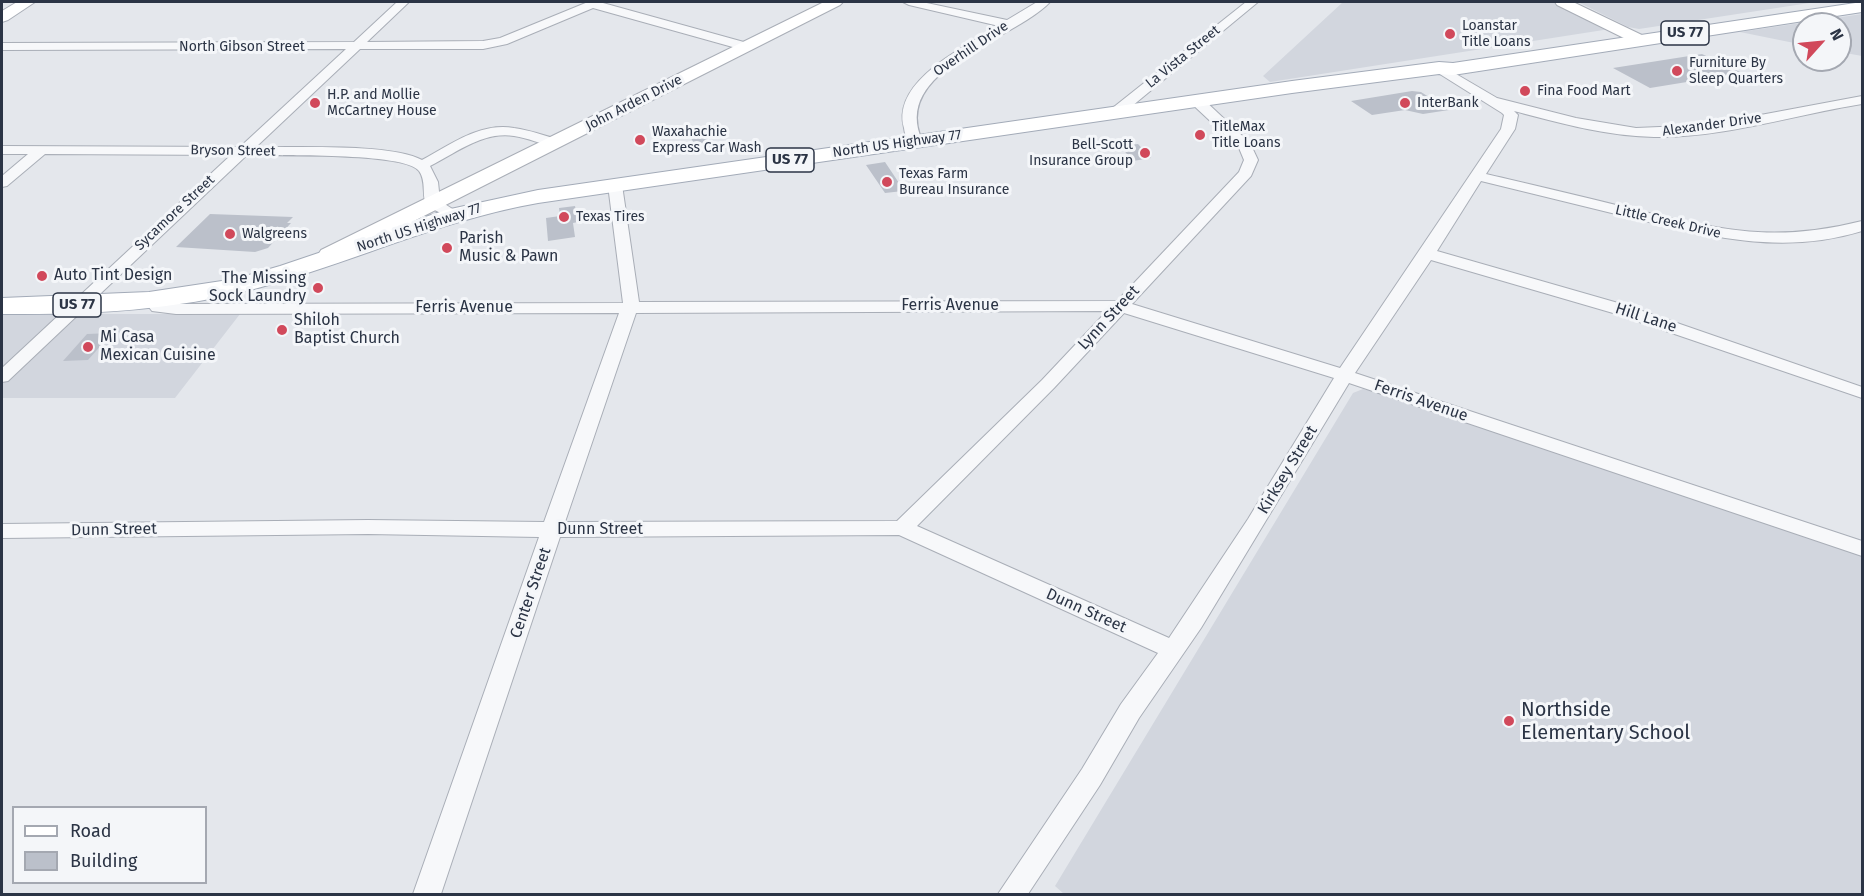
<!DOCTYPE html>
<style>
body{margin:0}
#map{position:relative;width:1864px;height:896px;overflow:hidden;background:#e4e7ec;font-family:"Fira Sans",sans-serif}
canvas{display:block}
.frame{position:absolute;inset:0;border:3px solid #2b3445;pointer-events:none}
.legend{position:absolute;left:12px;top:806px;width:195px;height:78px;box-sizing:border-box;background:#f4f6f9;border:2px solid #a4a8b1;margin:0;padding:8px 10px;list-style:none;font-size:18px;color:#2b3445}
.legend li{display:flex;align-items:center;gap:12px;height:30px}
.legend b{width:30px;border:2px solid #a4a8b1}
.north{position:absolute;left:1792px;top:12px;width:60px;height:60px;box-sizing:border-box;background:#f4f6f9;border:2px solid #a4a8b1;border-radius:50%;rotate:63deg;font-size:16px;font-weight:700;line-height:24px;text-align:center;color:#2b3445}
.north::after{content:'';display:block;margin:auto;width:21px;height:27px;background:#d1495b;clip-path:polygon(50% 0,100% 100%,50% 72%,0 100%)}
</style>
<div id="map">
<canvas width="1864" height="896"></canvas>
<div class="frame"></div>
<ul class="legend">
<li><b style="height:8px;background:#fff"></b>Road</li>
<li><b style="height:16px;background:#bbc0ca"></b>Building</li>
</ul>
<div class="north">N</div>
</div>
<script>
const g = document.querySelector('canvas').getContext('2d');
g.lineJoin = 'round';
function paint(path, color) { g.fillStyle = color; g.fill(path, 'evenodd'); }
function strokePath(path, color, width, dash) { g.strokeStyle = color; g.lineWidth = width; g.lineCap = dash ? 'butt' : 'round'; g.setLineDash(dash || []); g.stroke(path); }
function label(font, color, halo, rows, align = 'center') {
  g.font = font + ' "Fira Sans",sans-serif'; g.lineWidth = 6; g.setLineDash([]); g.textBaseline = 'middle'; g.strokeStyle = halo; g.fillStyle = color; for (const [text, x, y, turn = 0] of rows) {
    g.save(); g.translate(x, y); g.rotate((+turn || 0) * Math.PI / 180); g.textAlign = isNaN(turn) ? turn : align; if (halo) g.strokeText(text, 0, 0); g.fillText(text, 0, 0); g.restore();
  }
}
paint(new Path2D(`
 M1343,2H1554L1610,29L1270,82L1263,76Z
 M1578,2H1816L1639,29L1628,27Z
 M1862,14V56L1840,52V24H1804V45L1740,32Z
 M2,314H240L175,398H2Z
 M1363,389L1375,391L1862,556V894H1064L1055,886L1353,393Z`), '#d2d6de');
paint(new Path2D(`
 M1702,54L1742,73L1650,88L1613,68Z
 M1412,91L1421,92L1449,110L1423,114L1405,110L1372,115L1351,101Z
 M708,135L715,148L698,151L691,138Z
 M1138,144L1151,158L1133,161L1120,146Z
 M885,162L901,186L903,191L885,193L866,165Z
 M575,206L578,222L573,223L575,237L548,241L546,218L560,216L559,208Z
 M210,214L293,217L287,223H291L268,248L255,252L176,247Z
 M112,333L88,360L63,361L87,334Z`), '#bbc0ca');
const street = new Path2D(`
 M397,2H409L367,42L483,41L500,38L588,2H603V3L751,44L753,47L747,51L593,8L507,44L483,49H360L256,147C294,148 391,143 422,160C450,145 480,122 514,128C530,130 545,136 560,140L562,143L555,147C541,144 528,138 514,136C483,131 456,153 430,166L438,182L440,201L462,215L454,220L427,206C421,196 427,182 419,171C405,152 276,156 247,155L8,381L2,382V368L231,155L45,154L7,186L2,187V176L28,154H2V146L240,147L346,49L2,50V43L354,42Z
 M903,2H922L1007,20L1037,2H1050C1013,41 888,70 923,142L916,146C908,144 905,136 904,128C891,80 967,46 999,26L909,5Z
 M1246,2H1258L1120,116H1110L1108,113L1110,110Z
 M1439,64L1497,98L1576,118L1636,128L1707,125L1862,96V104C1793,115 1724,138 1654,137C1606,136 1560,123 1514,111L1518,115L1515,129L1486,174C1533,185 1581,196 1628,208C1717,229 1771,244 1862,221V231C1781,256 1708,236 1628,217C1579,205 1530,193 1481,181L1437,251L1625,305L1862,387V398L1613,313L1431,260L1355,373L1862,541V556L1349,383L1201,628L1139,718L1100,785L1028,894H998L1082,769L1121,704L1158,653L899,535L560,537L441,894H413L539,537L368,534L2,538V524L368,520L544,522L619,313L176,314L152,311L144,301L146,297L152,296L163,303L176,304L623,303L608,185L615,181L622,185L639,302L1117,301L1239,172L1244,160L1239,148L1192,104L1191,101L1192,98H1202L1250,143L1258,160L1251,176L1132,304L1340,368L1501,129L1504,115L1502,113L1435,71L1433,68L1435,65ZM1107,311L1042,380L897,521L565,522L636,313ZM1124,313L1334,378L1248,519L1169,638L917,526L1054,388Z`);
const secondary = new Path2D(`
 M17,2H35L8,20L2,22V11Z
 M824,2H843L840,5L337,260L329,262L321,260L318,255L321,250Z
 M1555,2H1573L1646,37L1648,40L1646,43H1634L1557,5Z`);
const primary = new Path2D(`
 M1862,2V12L1453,75L1439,74L1292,93L538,203C446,219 362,258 272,284C185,310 92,315 2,314V298L149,292L235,279L280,266L446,210L538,190L1292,81L1439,62L1453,63Z`);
strokePath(street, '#a9aeb7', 2);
strokePath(secondary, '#a9aeb7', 2);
strokePath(primary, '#a3abb8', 2);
paint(street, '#f7f8fa');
paint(secondary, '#fff');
paint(primary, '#fff');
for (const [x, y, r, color] of [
 [1450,34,6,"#d1495b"],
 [1677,71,6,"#d1495b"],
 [1525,91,6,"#d1495b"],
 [315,103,6,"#d1495b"],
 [1405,103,6,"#d1495b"],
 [1200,135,6,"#d1495b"],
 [640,140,6,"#d1495b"],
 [1145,153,6,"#d1495b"],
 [887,182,6,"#d1495b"],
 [564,217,6,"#d1495b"],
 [230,234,6,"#d1495b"],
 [447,248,6,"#d1495b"],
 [42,276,6,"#d1495b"],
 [318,288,6,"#d1495b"],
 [282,330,6,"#d1495b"],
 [88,347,6,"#d1495b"],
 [1509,721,6,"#d1495b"]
]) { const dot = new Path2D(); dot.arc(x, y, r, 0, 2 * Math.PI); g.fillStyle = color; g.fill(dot); strokePath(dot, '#f4f6f9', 2); }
label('14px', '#2b3445', '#f4f6f9', [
 ["Loanstar",1462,26],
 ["Title Loans",1462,42],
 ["Furniture By",1689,63],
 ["Sleep Quarters",1689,79],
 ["Fina Food Mart",1537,91],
 ["H.P. and Mollie",327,95],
 ["McCartney House",327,111],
 ["InterBank",1417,103],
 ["TitleMax",1212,127],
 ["Title Loans",1212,143],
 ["Waxahachie",652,132],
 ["Express Car Wash",652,148],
 ["Bell-Scott",1133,145,"right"],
 ["Insurance Group",1133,161,"right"],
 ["Texas Farm",899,174],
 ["Bureau Insurance",899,190],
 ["Texas Tires",576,217],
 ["Walgreens",242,234]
], 'left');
label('14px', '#2b3445', '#f4f6f9', [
 ["North Gibson Street",242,47],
 ["Overhill Drive",971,49,-34],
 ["La Vista Street",1183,57,-39],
 ["John Arden Drive",634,103,-27],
 ["Alexander Drive",1712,125,-8],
 ["North US Highway 77",897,144,-8],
 ["Bryson Street",233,151,1],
 ["Sycamore Street",175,213,-43],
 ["Little Creek Drive",1668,222,13],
 ["North US Highway 77",419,228,-18]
]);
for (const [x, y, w] of [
 [1685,33,48],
 [790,160,48],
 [77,305,48]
]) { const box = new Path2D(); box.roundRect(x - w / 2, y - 12, w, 24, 4.5); g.fillStyle = '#f4f6f9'; g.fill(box); strokePath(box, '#2b3445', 1.5); }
label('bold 15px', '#2b3445', null, [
 ["US 77",1685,33],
 ["US 77",790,160],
 ["US 77",77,305]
]);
label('16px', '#2b3445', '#f4f6f9', [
 ["Parish",459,239],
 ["Music & Pawn",459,257],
 ["Auto Tint Design",54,276],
 ["The Missing",306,279,"right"],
 ["Sock Laundry",306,297,"right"],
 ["Shiloh",294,321],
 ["Baptist Church",294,339],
 ["Mi Casa",100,338],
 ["Mexican Cuisine",100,356]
], 'left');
label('16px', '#2b3445', '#f4f6f9', [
 ["Ferris Avenue",950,306],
 ["Ferris Avenue",464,308],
 ["Lynn Street",1109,318,-47],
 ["Hill Lane",1646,318,18],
 ["Ferris Avenue",1421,401,19],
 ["Kirksey Street",1288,470,-59],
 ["Dunn Street",114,530,-1],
 ["Dunn Street",600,530],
 ["Center Street",531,593,-71],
 ["Dunn Street",1086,611,24]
]);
label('20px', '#2b3445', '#f4f6f9', [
 ["Northside",1521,710],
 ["Elementary School",1521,733]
], 'left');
</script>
